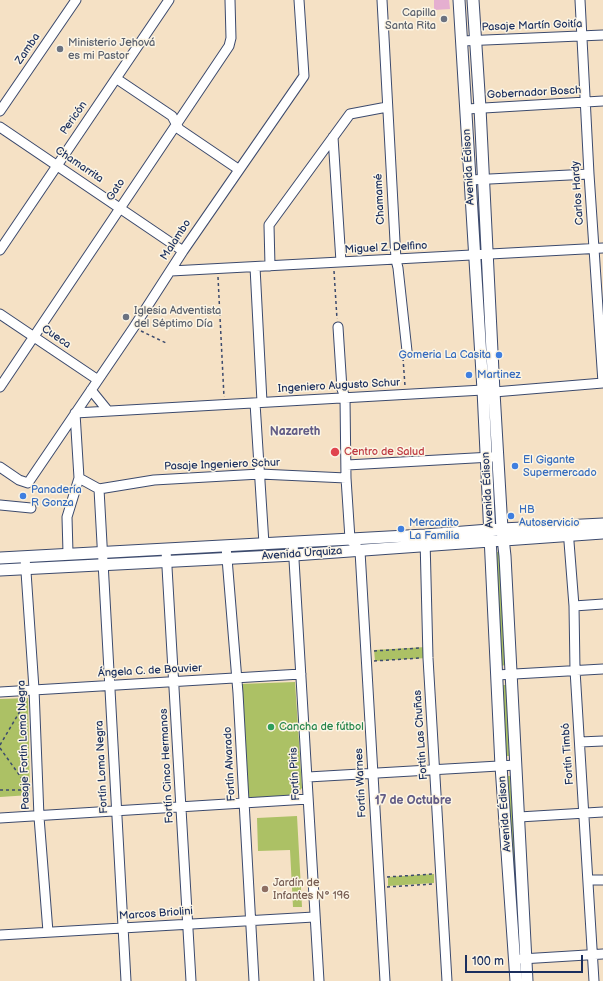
<!DOCTYPE html>
<meta charset="utf-8">
<style>
body{margin:0}
#map{position:relative;width:603px;height:981px;overflow:hidden;background:#f5e1c5;font-family:"Balsamiq Sans",sans-serif}
canvas{display:block}
.scale{position:absolute;left:465px;top:955px;width:118px;height:18px;box-sizing:border-box;border:2px solid #1b2f5e;border-top:0;padding-left:5px;font-size:12px;line-height:14px;white-space:nowrap;color:#1b2f5e;-webkit-text-stroke:3px #fcf5e5;paint-order:stroke}
</style>
<div id="map">
<canvas width="603" height="981"></canvas>
<div class="scale">100 m</div>
</div>
<script>
const g = document.querySelector('canvas').getContext('2d');
g.lineJoin = 'round';
function paint(path, color) { g.fillStyle = color; g.fill(path, 'evenodd'); }
function strokePath(path, color, width, dash) { g.strokeStyle = color; g.lineWidth = width; g.lineCap = dash ? 'butt' : 'round'; g.setLineDash(dash || []); g.stroke(path); }
function label(font, color, halo, rows, align = 'center') {
  g.font = font + ' "Balsamiq Sans",sans-serif'; g.lineWidth = 3; g.setLineDash([]); g.textBaseline = 'middle'; g.strokeStyle = halo; g.fillStyle = color; for (const [text, x, y, turn = 0] of rows) {
    g.save(); g.translate(x, y); g.rotate((+turn || 0) * Math.PI / 180); g.textAlign = isNaN(turn) ? turn : align; if (halo) g.strokeText(text, 0, 0); g.fillText(text, 0, 0); g.restore();
  }
}
paint(new Path2D(`
 M496,552H500L505,665L501,666Z
 M426,647L427,658L375,661L374,650Z
 M295,682L302,788L295,795L248,799L240,684Z
 M503,685H507L509,756H506Z
 M28,698L30,795L0,797V699Z
 M507,776H510L521,949L518,950Z
 M297,816L302,907H293L290,850L258,851L257,818Z
 M434,874V883L388,886V877Z`), '#acc165');
paint(new Path2D(`
 M434,0H449L450,9L434,10Z`), '#e5afd0');
const minor = new Path2D(`
 M382,0L396,260L398,268L407,351
 M580,0L589,174L603,383
 M462,41L603,35
 M117,79L172,116L179,129L238,169
 M467,109L603,101
 M0,111L76,0
 M0,127L183,251
 M333,137L341,262
 M470,180L589,174
 M0,250L169,0
 M270,266L269,225L350,114L387,107
 M255,267L262,402
 M171,271L603,248
 M0,314L98,380
 M338,327L342,389L345,398L346,478L350,539L360,551L385,981
 M0,387L229,46L231,38L230,0
 M91,390L108,411
 M255,403L264,544
 M75,413L483,390L494,392L603,383
 M347,465L492,457
 M0,467L19,480L28,483L134,327L183,251L304,76L299,0
 M79,478L99,489
 M99,489L126,981
 M99,489L154,480L260,474L346,478
 M0,505L31,508
 M568,529L574,606L575,670L594,981
 M425,539L428,658L447,981
 M293,543L319,981
 M226,546L238,693L254,981
 M166,550L191,981
 M68,553L67,517L79,478L75,413
 M25,557L34,689L39,817L48,932
 M574,606L603,604
 M497,675L603,669
 M0,692L301,674
 M580,742L603,741
 M308,777L516,765
 M519,817L603,812
 M0,818L308,799
 M588,880H603
 M0,935L314,917
 M521,959L603,954`);
const major = new Path2D(`
 M459,0L483,390L501,766L516,981
 M473,0L480,108L494,392L502,529L505,556L527,981
 M0,558L425,535L502,529L603,524
 M0,570L294,555L603,533`);
strokePath(minor, '#3c4a6d', 11);
strokePath(major, '#3c4a6d', 13);
strokePath(new Path2D(`
 M334,271L337,319
 M218,277L224,397
 M141,331L166,343
 M403,358L405,386
 M374,651L420,648
 M374,661L420,658
 M0,745L26,701
 M0,748L30,790
 M0,790H30
 M387,877L433,874
 M387,887L433,884`), '#3c4a6d', 1.5, [3, 3]);
strokePath(minor, '#fff', 9);
strokePath(major, '#fff', 11);
for (const [x, y, r, color] of [
 [444,19,4,"#6b7280"],
 [60,49,4,"#6b7280"],
 [126,317,4,"#6b7280"],
 [499,355,4,"#3f7fe0"],
 [469,375,4,"#3f7fe0"],
 [335,452,5,"#e0444e"],
 [515,466,4,"#3f7fe0"],
 [23,496,4,"#3f7fe0"],
 [511,516,4,"#3f7fe0"],
 [401,529,4,"#3f7fe0"],
 [271,727,4,"#2e9e5b"],
 [265,889,4,"#8d6e63"]
]) { const dot = new Path2D(); dot.arc(x, y, r, 0, 2 * Math.PI); g.fillStyle = color; g.fill(dot); strokePath(dot, '#fcf5e5', 1.5); }
label('11px', '#5b616d', '#fcf5e5', [
 ["Capilla",436,13,"right"],
 ["Santa Rita",436,26,"right"],
 ["Ministerio Jehová",68,43],
 ["es mi Pastor",68,56],
 ["Iglesia Adventista",134,311],
 ["del Séptimo Día",134,324]
], 'left');
label('11px', '#1b2f5e', '#fcf5e5', [
 ["Pasaje Martín Goitía",532,26,-2],
 ["Zamba",28,49,-56],
 ["Gobernador Bosch",534,93,-3],
 ["Pericón",74,118,-55],
 ["Chamarrita",79,165,34],
 ["Avenida Édison",469,167,-93],
 ["Gato",116,190,-56],
 ["Carlos Hardy",578,193,-94],
 ["Chamamé",380,199,-93],
 ["Malambo",176,240,-57],
 ["Miguel Z. Delfino",386,248,-3],
 ["Cueca",56,337,34],
 ["Ingeniero Augusto Schur",339,386,-3],
 ["Pasaje Ingeniero Schur",222,465,-2],
 ["Avenida Édison",488,490,-93],
 ["Avenida Urquiza",302,554,-4],
 ["Ángela C. de Bouvier",150,671,-3],
 ["Fortín Las Chuñas",421,735,-94],
 ["Pasaje Fortín Loma Negra",24,745,-92],
 ["Fortín Timbó",568,754,-94],
 ["Fortín Alvarado",230,764,-93],
 ["Fortín Cinco Hermanos",167,766,-93],
 ["Fortín Loma Negra",102,767,-93],
 ["Fortín Piris",295,774,-93],
 ["Fortín Warnes",361,783,-93],
 ["Avenida Édison",505,814,-94],
 ["Marcos Briolini",156,914,-4]
]);
label('11px', '#366cbe', '#fcf5e5', [
 ["Gomeria La Casita",491,355,"right"],
 ["Martinez",477,375],
 ["El Gigante",523,460],
 ["Supermercado",523,473],
 ["Panadería",31,490],
 ["R Gonza",31,503],
 ["HB",519,510],
 ["Autoservicio",519,523],
 ["Mercadito",409,523],
 ["La Familia",409,536]
], 'left');
label('11px', '#be3a42', '#fcf5e5', [
 ["Centro de Salud",344,452]
], 'left');
label('11px', '#27864d', '#fcf5e5', [
 ["Cancha de fútbol",279,727]
], 'left');
label('11px', '#785e54', '#fcf5e5', [
 ["Jardín de",273,883],
 ["Infantes N° 196",273,896]
], 'left');
label('bold 12px', '#625c86', '#fcf5e5', [
 ["Nazareth",295,432],
 ["17 de Octubre",413,801]
]);
</script>
